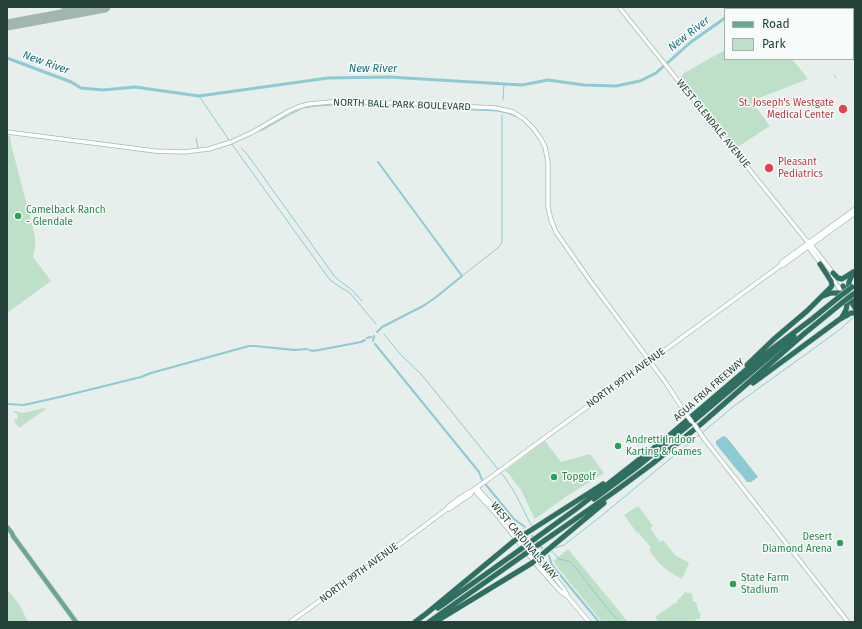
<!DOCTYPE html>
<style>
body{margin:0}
#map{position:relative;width:862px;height:629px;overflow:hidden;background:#e6efeb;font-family:"Fira Sans",sans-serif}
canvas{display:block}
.frame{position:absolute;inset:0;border:8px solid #24423a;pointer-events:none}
.legend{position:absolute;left:724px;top:8px;width:130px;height:52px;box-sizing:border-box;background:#f7fbf9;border:1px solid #a3b1ad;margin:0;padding:5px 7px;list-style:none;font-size:12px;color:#24423a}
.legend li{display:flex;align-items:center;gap:8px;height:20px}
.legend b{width:20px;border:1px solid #a3b1ad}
</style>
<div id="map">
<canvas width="862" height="629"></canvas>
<div class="frame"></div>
<ul class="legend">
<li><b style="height:5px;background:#6aa596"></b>Road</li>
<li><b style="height:11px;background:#bfe0c8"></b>Park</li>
</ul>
</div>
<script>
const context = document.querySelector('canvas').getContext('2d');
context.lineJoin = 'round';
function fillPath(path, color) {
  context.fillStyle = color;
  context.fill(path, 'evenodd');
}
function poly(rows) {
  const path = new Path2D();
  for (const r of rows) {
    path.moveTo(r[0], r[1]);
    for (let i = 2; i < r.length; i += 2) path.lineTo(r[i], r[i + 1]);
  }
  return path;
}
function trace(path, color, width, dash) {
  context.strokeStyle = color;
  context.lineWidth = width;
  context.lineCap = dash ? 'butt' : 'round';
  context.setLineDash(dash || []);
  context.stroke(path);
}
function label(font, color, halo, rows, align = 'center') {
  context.font = font + ' "Fira Sans",sans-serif';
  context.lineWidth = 3;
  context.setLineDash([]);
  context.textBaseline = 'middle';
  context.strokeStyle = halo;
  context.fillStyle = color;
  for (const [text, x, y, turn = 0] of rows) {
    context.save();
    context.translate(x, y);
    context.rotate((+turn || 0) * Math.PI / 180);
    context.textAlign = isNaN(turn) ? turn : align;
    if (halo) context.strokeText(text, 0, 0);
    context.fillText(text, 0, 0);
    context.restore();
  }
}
const green = poly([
 [725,50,725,59,792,59,808,79,751,101,770,126,736,148,681,77,684,73],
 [7,135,10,136,11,144,35,236,35,248,33,257,51,281,7,313],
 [44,408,46,409,19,428,14,421,15,420,14,418,15,418,16,420,18,418,17,414,13,412,14,411,23,413],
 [545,441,561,462,590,454,604,473,567,496,535,519,531,511,521,490,508,473,505,471],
 [638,506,653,526,650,528,660,542,663,540,675,555,689,563,682,579,668,571,659,563,649,550,651,548,646,541,645,541,638,532,637,533,624,515],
 [568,549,615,606,628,622,602,622,558,568,553,560,556,559],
 [7,590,12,595,20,606,28,622,7,622],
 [685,592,692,594,693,602,696,602,698,610,701,615,699,619,696,619,695,622,659,622,655,617,675,603,678,603,677,601]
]);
const water = poly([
 [723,436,726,437,728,439,758,477,751,482,747,482,740,473,737,470,716,444,716,441]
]);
const stream = poly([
 [834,75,836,78],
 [199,96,229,140],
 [503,100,504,84],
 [303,108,316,106,350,104,415,106,446,108],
 [448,109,497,111,507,113,517,117],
 [261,131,287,116,301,109],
 [196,138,198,148],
 [231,143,330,280,337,285,350,293,376,324],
 [241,148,247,154,335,277,340,281,352,290,362,301],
 [462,276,499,247,502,242,502,115],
 [384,334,400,354,421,374,430,385,506,479,516,495,529,521,533,527],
 [702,433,734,406,838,331,855,316],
 [552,549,564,545,600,517,699,435],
 [551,550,559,559,571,562,607,608,620,622]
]);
const canal = poly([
 [377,332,382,327,423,306,435,298,462,276,378,162],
 [367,338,371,337],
 [373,341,374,336],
 [375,344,479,472,482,480],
 [309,350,313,351,319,350,361,342,365,340],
 [7,404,24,405,64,396,141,377,151,373,249,346,255,346,294,350,307,349],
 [486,485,514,519,525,527],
 [532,536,542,548],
 [549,556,552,565,599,622]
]);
const river = poly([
 [738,9,741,7],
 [7,58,71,82,81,88,103,90,135,87,199,96,328,78,389,77,522,85,548,80,584,85,616,86,640,81,656,73,691,42,725,18]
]);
const taxiway = poly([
 [63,7,66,11,73,13]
]);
const runway = poly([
 [7,25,105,7]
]);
const secondary = poly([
 [619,7,806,240,809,242,833,273],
 [7,132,155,151,184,152,209,149,231,142,251,133,289,111,298,107,309,104,341,101,419,104,496,108,513,112,524,119,533,128,541,139,545,147,548,162,548,207,551,220,556,232,588,278,666,383,686,414],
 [807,245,821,264],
 [780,266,782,262,855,209],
 [831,277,843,293],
 [705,440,848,622],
 [477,488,520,536,564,589,568,597,589,622],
 [474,490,497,515,536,564,560,591,567,596],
 [447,509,448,507,461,497,469,492,472,491,483,483,769,274,780,266,783,265,855,213],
 [290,622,400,544,447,509,449,509,471,494,472,491]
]);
const primary = poly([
 [7,527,12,533,13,536,76,622]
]);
const motorway = poly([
 [855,272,851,277,849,282,848,292,849,298,855,308],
 [833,273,838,278,842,279,853,272],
 [823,296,831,293,842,293,849,296,855,301],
 [842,317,846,310,848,299,847,294,843,286],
 [747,365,774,339,807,311,831,287,832,285,831,281,820,264],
 [753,383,840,319,851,313,855,313],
 [594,499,637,467,690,424,794,336],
 [547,530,576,509,664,440,760,358,812,319,839,297],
 [551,536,614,492,652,464,701,424,805,333,843,302],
 [438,608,521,549],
 [415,622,427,613,514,541,603,484],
 [429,622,525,554],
 [435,622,532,563,604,503]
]);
const secondaryBridge = poly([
 [686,414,692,422],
 [694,424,705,440]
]);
const motorwayBridge = poly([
 [839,297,852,287],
 [843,302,855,293],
 [521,549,547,530],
 [525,554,551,536]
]);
const markers = [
 [843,109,5,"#e0444e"],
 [769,168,5,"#e0444e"],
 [18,216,4,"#2e9e5b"],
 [618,446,4,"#2e9e5b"],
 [554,477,4,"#2e9e5b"],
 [840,543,4,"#2e9e5b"],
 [733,584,4,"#2e9e5b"]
];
const healthNames = [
 ["St. Joseph's Westgate",834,103],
 ["Medical Center",834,115],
 ["Pleasant",778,162,"left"],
 ["Pediatrics",778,174,"left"]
];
const streetNames = [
 ["NORTH BALL PARK BOULEVARD",402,105,2],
 ["WEST GLENDALE AVENUE",713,124,51],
 ["NORTH 99TH AVENUE",626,378,-36],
 ["AGUA FRIA FREEWAY",709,390,-41],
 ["WEST CARDINALS WAY",524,541,50],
 ["NORTH 99TH AVENUE",359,573,-36]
];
const leisureNames = [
 ["Camelback Ranch",26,210],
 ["- Glendale",26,222],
 ["Andretti Indoor",626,440],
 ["Karting & Games",626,452],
 ["Topgolf",562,477],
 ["Desert",832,537,"right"],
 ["Diamond Arena",832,549,"right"],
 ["State Farm",741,578],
 ["Stadium",741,590]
];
const waterNames = [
 ["New River",689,34,-38],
 ["New River",46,63,20],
 ["New River",373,69]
];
fillPath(green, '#bfe0c8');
fillPath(water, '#8ec9d4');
trace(stream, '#8ec9d4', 1);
trace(canal, '#8ec9d4', 2);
trace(river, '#8ec9d4', 3);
trace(taxiway, '#a2b6b0', 4.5);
trace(runway, '#a2b6b0', 11);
trace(secondary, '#a4bbb3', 5);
trace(primary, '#c2cac8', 5.5);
trace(motorway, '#c2cac8', 6);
trace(secondary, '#fff', 3.5);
trace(primary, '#6aa596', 4);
trace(motorway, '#2f6f62', 5);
trace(secondaryBridge, '#a4bbb3', 5, []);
trace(motorwayBridge, '#c2cac8', 6, []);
trace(secondaryBridge, '#fff', 3.5);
trace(motorwayBridge, '#2f6f62', 5);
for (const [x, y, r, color] of markers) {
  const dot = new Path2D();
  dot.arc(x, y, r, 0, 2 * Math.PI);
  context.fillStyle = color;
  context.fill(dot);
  trace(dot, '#f7fbf9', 1.5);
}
label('10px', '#be3a42', '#f7fbf9', healthNames, 'right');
label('10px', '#24423a', '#f7fbf9', streetNames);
label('10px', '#27864d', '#f7fbf9', leisureNames, 'left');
label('italic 11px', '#1c6f80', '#f7fbf9', waterNames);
</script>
